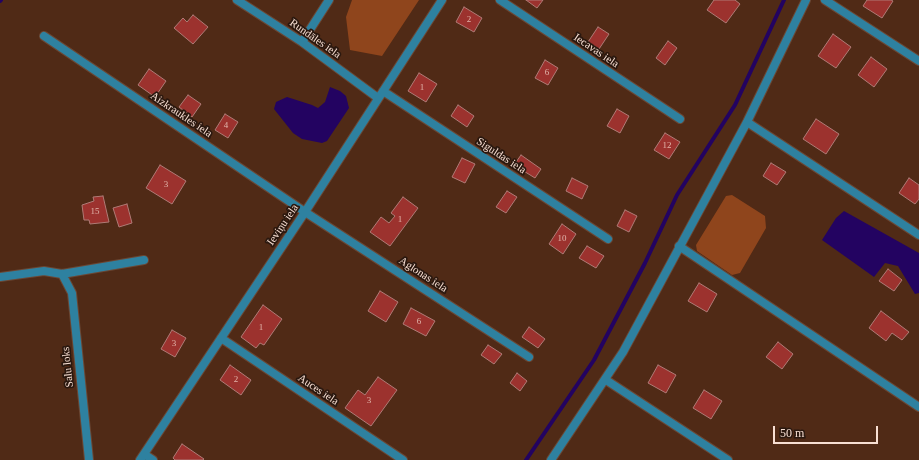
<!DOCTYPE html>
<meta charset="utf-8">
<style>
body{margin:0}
#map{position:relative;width:919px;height:460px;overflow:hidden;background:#502a16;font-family:"Times New Roman",serif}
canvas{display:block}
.scale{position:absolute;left:773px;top:426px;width:105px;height:18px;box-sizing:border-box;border:2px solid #f8dfd3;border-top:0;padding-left:5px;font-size:12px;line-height:14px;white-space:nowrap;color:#f8dfd3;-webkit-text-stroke:3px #2a180f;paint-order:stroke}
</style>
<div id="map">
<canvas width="919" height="460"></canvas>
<div class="scale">50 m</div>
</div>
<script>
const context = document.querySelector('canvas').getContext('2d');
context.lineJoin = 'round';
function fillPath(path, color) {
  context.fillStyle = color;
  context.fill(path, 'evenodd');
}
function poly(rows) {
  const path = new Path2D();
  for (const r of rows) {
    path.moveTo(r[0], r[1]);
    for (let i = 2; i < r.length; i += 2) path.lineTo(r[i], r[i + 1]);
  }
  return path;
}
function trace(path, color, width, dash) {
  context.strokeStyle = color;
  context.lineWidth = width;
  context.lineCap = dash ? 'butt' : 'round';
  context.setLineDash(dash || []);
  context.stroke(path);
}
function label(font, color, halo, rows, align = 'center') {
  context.font = font + ' "Times New Roman",serif';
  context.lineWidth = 3.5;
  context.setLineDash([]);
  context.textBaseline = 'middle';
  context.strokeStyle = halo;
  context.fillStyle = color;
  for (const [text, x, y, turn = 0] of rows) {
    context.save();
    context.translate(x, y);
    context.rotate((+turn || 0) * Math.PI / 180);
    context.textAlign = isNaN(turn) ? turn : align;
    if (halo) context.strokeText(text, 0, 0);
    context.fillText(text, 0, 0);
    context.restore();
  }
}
const forest = poly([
 [352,0,419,0,382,56,350,50,346,17],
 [732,195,765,216,766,228,740,273,732,275,697,251,696,245,726,196]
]);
const water = poly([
 [330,87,340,91,346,96,349,108,327,141,322,143,302,139,293,133,274,109,276,102,287,97,312,105,318,108,325,102],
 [844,211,919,253,919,293,915,294,898,266,885,263,874,277,822,240,836,218]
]);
const stream = poly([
 [0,1,1,0],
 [526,460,594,360,645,263,677,195,735,105,784,0]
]);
const building = poly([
 [526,0,543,0,537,8,526,0],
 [714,0,735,0,740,4,726,23,707,10,714,0],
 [867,0,891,0,893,1,882,18,863,6,867,0],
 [464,7,482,18,474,32,456,22,464,7],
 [193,15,208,27,193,44,174,28,183,18,187,22,193,15],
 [598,27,609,34,599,49,588,42,598,27],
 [833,34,851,47,836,68,818,56,833,34],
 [668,41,677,48,665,65,656,58,668,41],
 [871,57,887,69,874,87,858,75,871,57],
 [545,60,558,68,548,85,535,78,545,60],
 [149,69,166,81,155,97,138,85,149,69],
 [419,73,437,84,426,102,408,91,419,73],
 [188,95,201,104,192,117,179,107,188,95],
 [458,105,474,116,467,127,451,116,458,105],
 [617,109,629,116,620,133,607,126,617,109],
 [225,114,238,122,228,138,215,130,225,114],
 [816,119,839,134,826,154,803,139,816,119],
 [665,133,680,142,669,159,654,150,665,133],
 [521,155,541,169,535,178,514,165,521,155],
 [462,158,475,164,465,183,452,177,462,158],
 [771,163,786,172,777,185,763,176,771,163],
 [160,165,186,181,172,204,146,188,160,165],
 [572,178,588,186,582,199,566,191,572,178],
 [909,178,919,185,919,199,915,204,899,193,909,178],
 [507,191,517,197,506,213,496,207,507,191],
 [103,196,109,222,90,224,89,220,84,220,82,205,94,201,93,197,103,196],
 [403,197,418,208,390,246,370,232,381,217,389,223,395,216,391,213,403,197],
 [127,204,132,223,119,227,113,208,127,204],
 [625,210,637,216,629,232,617,226,625,210],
 [562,224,576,234,563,254,549,244,562,224],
 [587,246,604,256,596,268,579,258,587,246],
 [888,269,902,280,894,291,879,281,888,269],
 [699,283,717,294,707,312,688,301,699,283],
 [380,291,398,302,386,322,368,311,380,291],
 [263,305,282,319,264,345,260,343,256,348,241,337,263,305],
 [411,308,435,321,426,336,403,324,411,308],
 [881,311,909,332,902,340,892,333,886,341,869,328,881,311],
 [529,327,545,339,538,348,522,337,529,327],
 [172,330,186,338,175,357,161,349,172,330],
 [778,342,793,354,782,369,766,357,778,342],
 [488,345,502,354,494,364,481,355,488,345],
 [230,365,251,380,241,395,220,380,230,365],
 [658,365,676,375,666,393,648,383,658,365],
 [517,373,527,381,520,391,510,383,517,373],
 [378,377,397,390,371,426,345,408,358,390,365,395,378,377],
 [704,390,722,401,711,419,693,408,704,390],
 [182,444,204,459,203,460,175,460,173,458,182,444]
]);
const street = poly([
 [237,0,302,42,378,98],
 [500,0,680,119],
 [825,0,919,61],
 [44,36,305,212,529,357],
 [302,42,329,0],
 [383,91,608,239],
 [747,122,919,235],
 [679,246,919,407],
 [62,274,72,293,89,460],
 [0,277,44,271,62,274,144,260],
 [221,338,403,460],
 [606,380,728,460],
 [144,454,153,460],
 [140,460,305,212,442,0],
 [551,460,623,352,747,122,806,0]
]);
const numberNames = [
 ["2",469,20],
 ["6",547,73],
 ["1",422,88],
 ["4",226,126],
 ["12",667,146],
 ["3",166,185],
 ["15",95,212],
 ["1",400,220],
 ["10",562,239],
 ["6",419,322],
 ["1",261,328],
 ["3",174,344],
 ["2",236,380],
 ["3",369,401]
];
const streetNames = [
 ["Rundāles iela",315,39,35],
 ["Iecavas iela",596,51,34],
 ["Aizkraukles iela",181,115,34],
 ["Siguldas iela",501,156,33],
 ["Ieviņu iela",283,225,-56],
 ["Aglonas iela",423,275,33],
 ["Salu loks",68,367,-96],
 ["Auces iela",318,390,34]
];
fillPath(forest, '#8f451c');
fillPath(water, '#230361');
trace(stream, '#230361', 4);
fillPath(building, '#9c322e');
trace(building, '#af7b76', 1);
trace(street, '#6b4734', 10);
trace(street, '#2e81a0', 8);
label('9px', '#e1b4aa', null, numberNames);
label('11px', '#f8dfd3', '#2a180f', streetNames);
</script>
